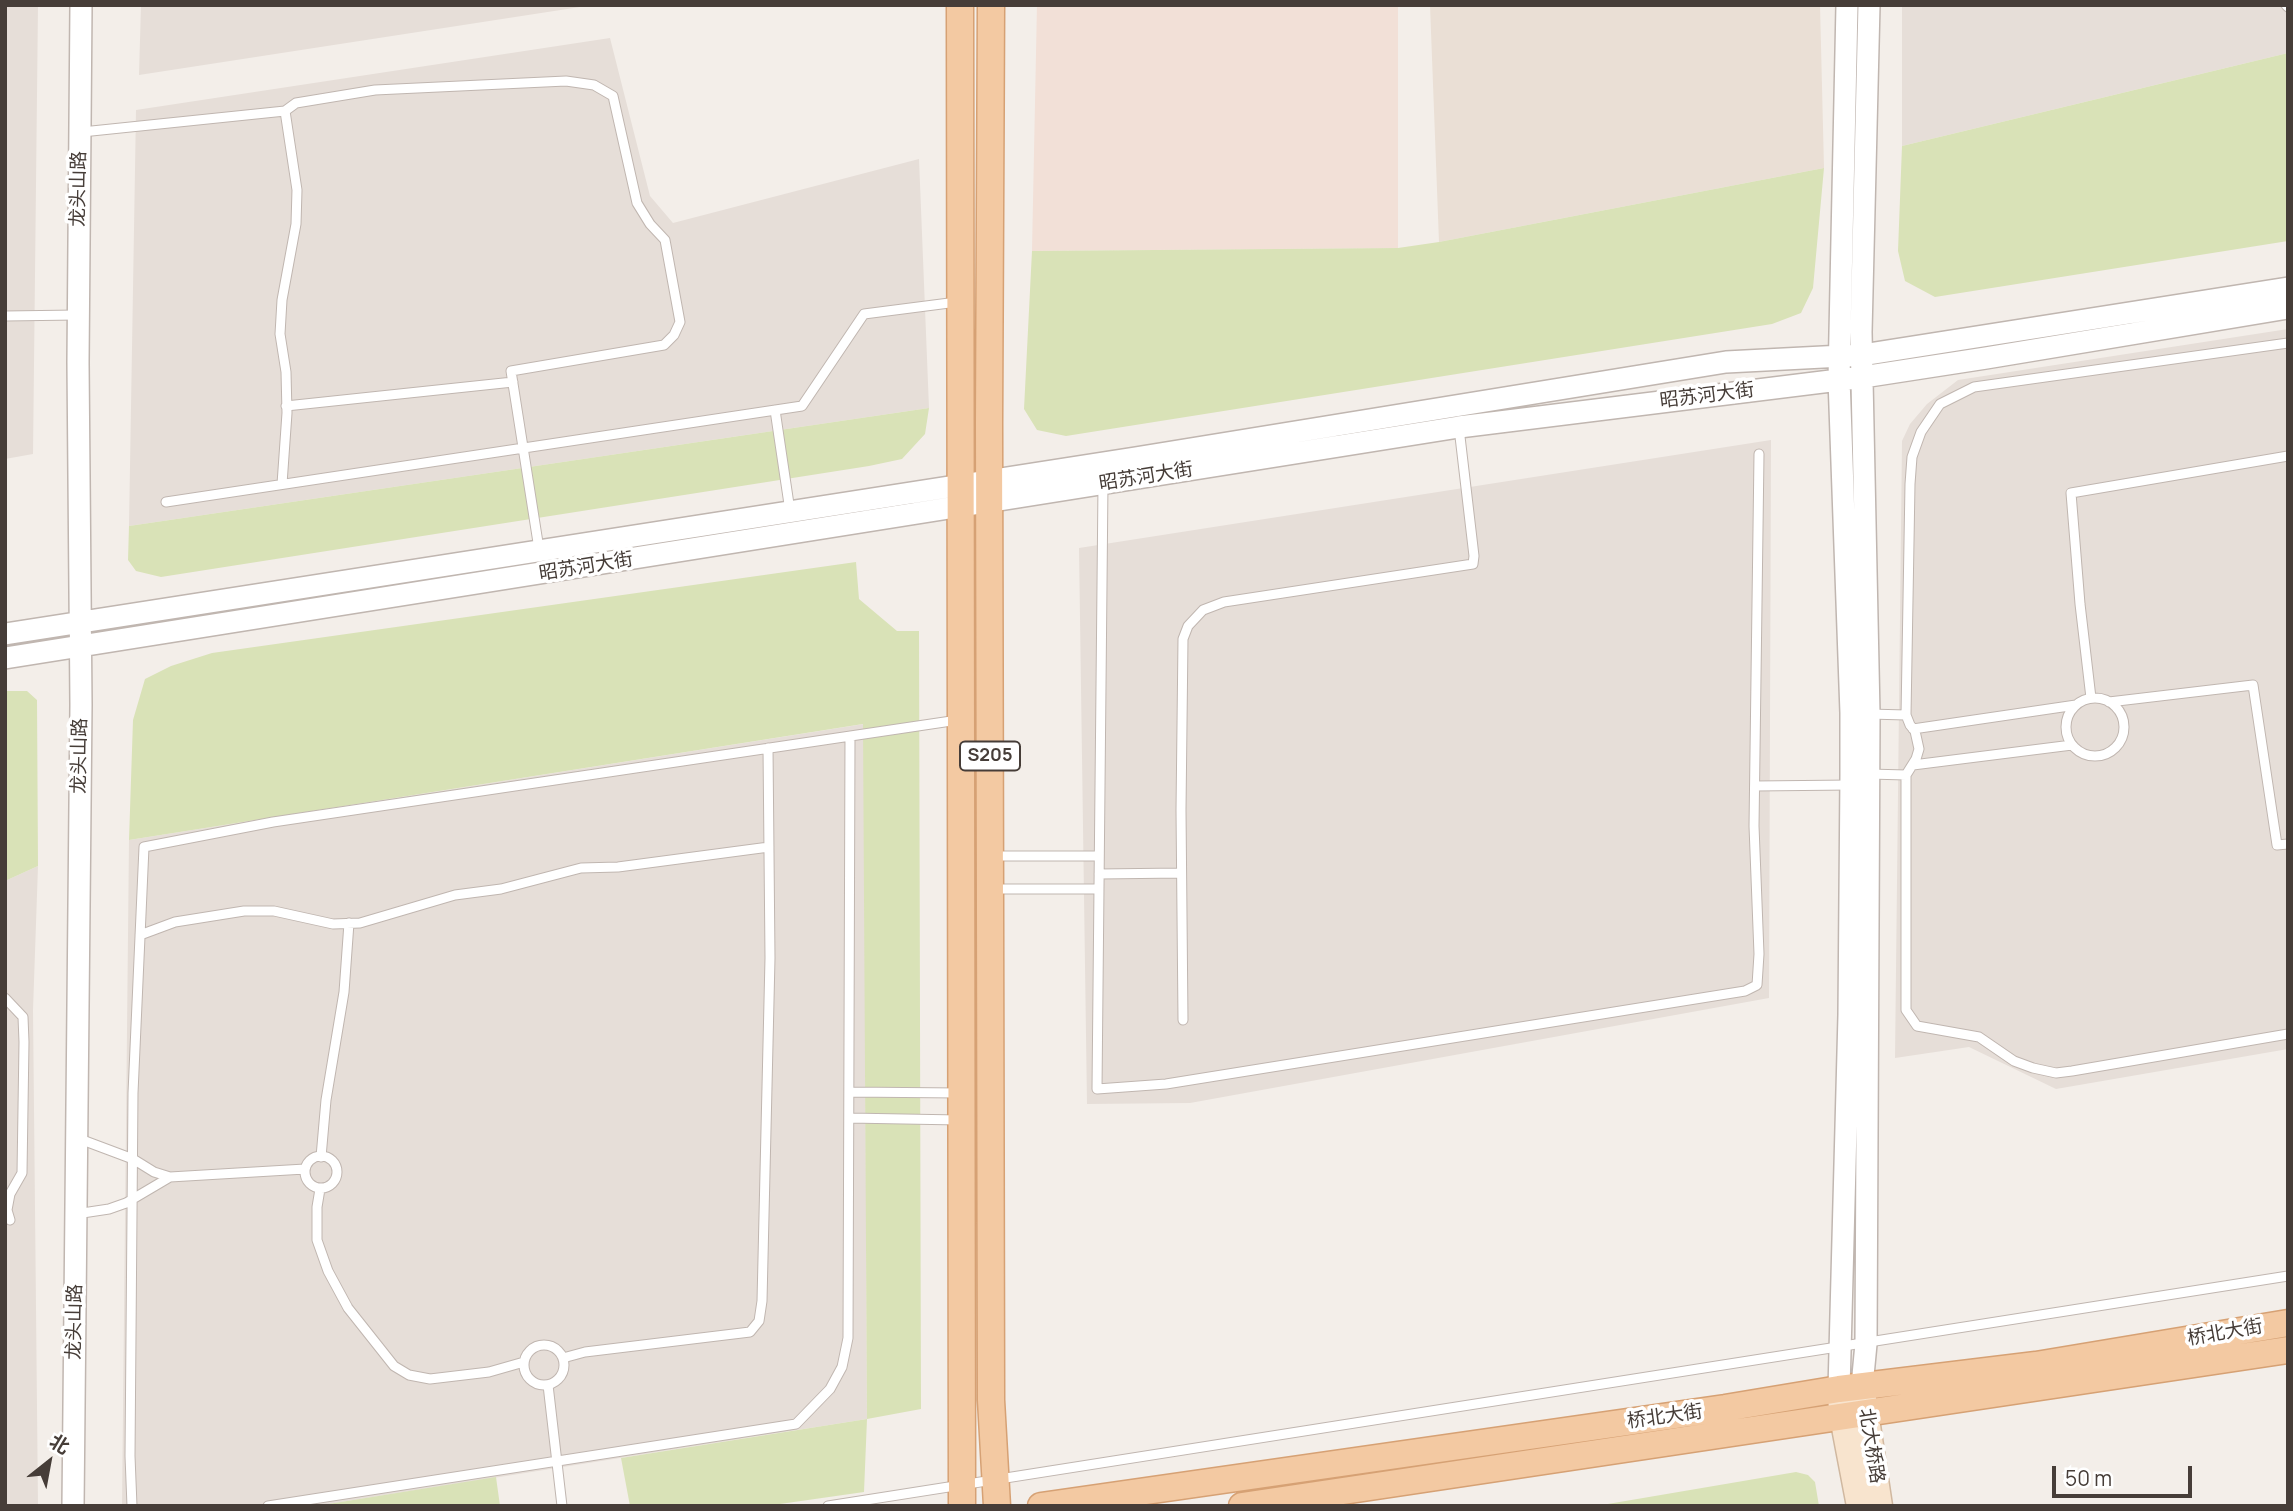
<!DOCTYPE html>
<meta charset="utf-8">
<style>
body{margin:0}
#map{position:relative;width:2293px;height:1511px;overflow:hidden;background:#f3eee9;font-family:Manrope,"Noto Sans SC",sans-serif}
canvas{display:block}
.frame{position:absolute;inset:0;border:7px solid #463d38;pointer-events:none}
.north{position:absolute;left:14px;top:1427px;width:70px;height:70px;-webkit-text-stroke:5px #fff;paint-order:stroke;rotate:31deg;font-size:19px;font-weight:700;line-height:28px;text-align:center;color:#463d38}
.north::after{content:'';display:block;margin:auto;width:24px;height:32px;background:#463d38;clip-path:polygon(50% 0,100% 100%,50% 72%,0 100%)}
.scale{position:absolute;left:2052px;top:1466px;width:140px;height:32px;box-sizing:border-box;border:4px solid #463d38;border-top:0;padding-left:9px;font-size:21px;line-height:24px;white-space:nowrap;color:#463d38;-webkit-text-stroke:5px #fff;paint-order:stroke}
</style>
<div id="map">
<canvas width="2293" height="1511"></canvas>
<div class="frame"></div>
<div class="north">北</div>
<div class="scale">50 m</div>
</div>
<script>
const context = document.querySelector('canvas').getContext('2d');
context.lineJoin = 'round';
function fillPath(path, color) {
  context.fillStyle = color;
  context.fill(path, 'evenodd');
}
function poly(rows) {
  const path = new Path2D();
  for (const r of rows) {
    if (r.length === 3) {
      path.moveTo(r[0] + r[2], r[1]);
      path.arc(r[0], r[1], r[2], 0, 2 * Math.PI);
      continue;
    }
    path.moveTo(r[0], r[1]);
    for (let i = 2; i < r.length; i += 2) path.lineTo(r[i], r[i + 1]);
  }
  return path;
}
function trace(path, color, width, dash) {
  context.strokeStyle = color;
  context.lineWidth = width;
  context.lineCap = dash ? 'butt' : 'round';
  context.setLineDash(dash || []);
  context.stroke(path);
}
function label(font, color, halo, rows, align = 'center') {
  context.font = font + ' Manrope,"Noto Sans SC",sans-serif';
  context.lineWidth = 7;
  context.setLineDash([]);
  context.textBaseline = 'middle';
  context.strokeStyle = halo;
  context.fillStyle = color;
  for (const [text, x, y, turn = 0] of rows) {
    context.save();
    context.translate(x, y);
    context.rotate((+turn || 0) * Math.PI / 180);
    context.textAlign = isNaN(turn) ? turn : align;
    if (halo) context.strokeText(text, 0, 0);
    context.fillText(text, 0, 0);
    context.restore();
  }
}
const residential = poly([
 [5,5,38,5,33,454,5,459],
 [141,5,593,5,139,75],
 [1902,5,2288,5,2288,53,1902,146],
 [610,38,650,196,673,223,919,159,929,408,129,526,136,110],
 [2288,329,2288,1049,2056,1089,1969,1047,1895,1058,1902,441,1910,424,1927,404,1958,380],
 [1771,440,1769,998,1190,1103,1087,1104,1079,548],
 [864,724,867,1419,316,1506,122,1506,129,840],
 [38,866,33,1010,38,1506,5,1506,5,881]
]);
const commercial = poly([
 [1037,5,1398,5,1398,248,1032,251]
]);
const education = poly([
 [1430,5,1820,5,1824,168,1439,242]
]);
const green = poly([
 [2288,53,2288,241,1935,297,1905,281,1898,251,1902,146],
 [1824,168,1813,288,1801,313,1772,324,1066,436,1037,430,1024,409,1032,251,1398,248,1439,242],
 [929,408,925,434,902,459,869,466,161,577,136,571,128,560,129,526],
 [856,562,859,599,897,631,919,631,921,1409,867,1419,864,1492,766,1506,630,1506,621,1458,867,1419,863,724,129,840,133,720,145,679,171,666,212,653],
 [5,691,27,691,37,700,38,866,5,881],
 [1796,1472,1808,1475,1815,1482,1819,1506,1596,1506],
 [496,1477,500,1506,316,1506]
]);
const service = poly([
 [2286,5,2288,7],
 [82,132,285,111],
 [5,316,77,315],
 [2288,343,1974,387,1940,404,1921,432,1912,457,1910,484,1906,715,1910,725,1915,731,1919,749,1916,759,1906,775,1906,1010,1917,1026,1979,1037,2014,1061,2033,1068,2056,1073,2072,1071,2288,1034],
 [286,406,513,382],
 [775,410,790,511],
 [282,484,287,413,286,372,280,334,282,300,296,224,297,190,285,111,296,103,375,90,566,81,594,85,613,96,637,203,650,224,665,240,680,322,674,335,664,345,511,371,539,549],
 [1103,484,1097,1089,1166,1084,1745,991,1757,985,1759,954,1754,826,1759,454],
 [166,502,802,406,864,314,957,302],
 [2091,698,2080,604,2071,493,2288,456],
 [2095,727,29],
 [2109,702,2253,685,2277,845,2288,844],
 [1869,714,1906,715],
 [1913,729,2076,705],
 [1913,765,2072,745],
 [1869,774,1906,775],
 [1755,786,1851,785],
 [992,856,1099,856],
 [1099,874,1181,873],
 [992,889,1099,889],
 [140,935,175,922,244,911,274,911,333,924,360,923,455,895,501,889,581,868,618,867,769,847],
 [5,998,23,1017,24,1042,22,1173,10,1194,7,1210,10,1220],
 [1183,1020,1181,810,1183,639,1188,626,1203,610,1224,602,1473,564,1474,556,1459,428],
 [849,1092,959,1093],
 [849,1118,959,1120],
 [77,1138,133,1159,154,1172,170,1177,305,1169],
 [321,1172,16],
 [321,1157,326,1100,344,992,349,923],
 [320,1189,317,1207,317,1240,328,1271,348,1308,394,1366,409,1375,430,1379,489,1372,524,1362],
 [76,1214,109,1209,126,1203,170,1177],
 [544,1365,20],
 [563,1358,585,1352,750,1332,759,1321,762,1301,770,958,768,748],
 [548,1385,562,1506],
 [132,1506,130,1456,133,1093,144,847,273,822,958,720],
 [268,1506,796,1424,830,1389,842,1367,848,1338,850,736],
 [828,1506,2288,1276]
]);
const tertiary = poly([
 [5,634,1135,458,1726,362,1862,355,2288,288],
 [5,658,1459,427,1863,377,1986,358,2288,308],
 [1862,1386,1866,1344,1869,714,1861,332,1869,5],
 [1839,1389,1849,1015,1851,774,1851,713,1839,379,1847,5],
 [73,1506,81,705,78,362,81,5]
]);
const secondary = poly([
 [1839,1389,1842,1417,1859,1506],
 [1863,1392,1880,1506]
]);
const primary = poly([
 [960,5,962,1506],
 [991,5,989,422,991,1400,997,1506],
 [1041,1506,1725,1408,1839,1389,2036,1365,2288,1323],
 [1242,1506,2288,1350]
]);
const shields = [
 [990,756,60]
];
const shieldNames = [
 ["S205",990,756]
];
const streetNames = [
 ["龙头山路",79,189,-89],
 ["昭苏河大街",1707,396,-7],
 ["昭苏河大街",1146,477,-9],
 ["昭苏河大街",586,567,-9],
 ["龙头山路",80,756,-89],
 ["龙头山路",75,1322,-89],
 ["桥北大街",2225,1333,-10],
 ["桥北大街",1665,1417,-8],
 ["北大桥路",1871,1446,81]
];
fillPath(residential, '#e6ded8');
fillPath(commercial, '#f2e0d7');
fillPath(education, '#eadfd5');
fillPath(green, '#d9e2b7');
trace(service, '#c0b6b0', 11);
trace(tertiary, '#c0b6b0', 24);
trace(secondary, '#d0b8a0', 27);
trace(primary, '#d6a174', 29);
trace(service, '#fff', 9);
trace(tertiary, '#fff', 21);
trace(secondary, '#f8e4ce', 24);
trace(primary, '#f3c9a2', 26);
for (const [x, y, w] of shields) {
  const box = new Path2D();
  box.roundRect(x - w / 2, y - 14.5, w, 29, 5);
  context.fillStyle = '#fff';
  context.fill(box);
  trace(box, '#463d38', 2);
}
label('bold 18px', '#463d38', null, shieldNames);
label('19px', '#463d38', '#fff', streetNames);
</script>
